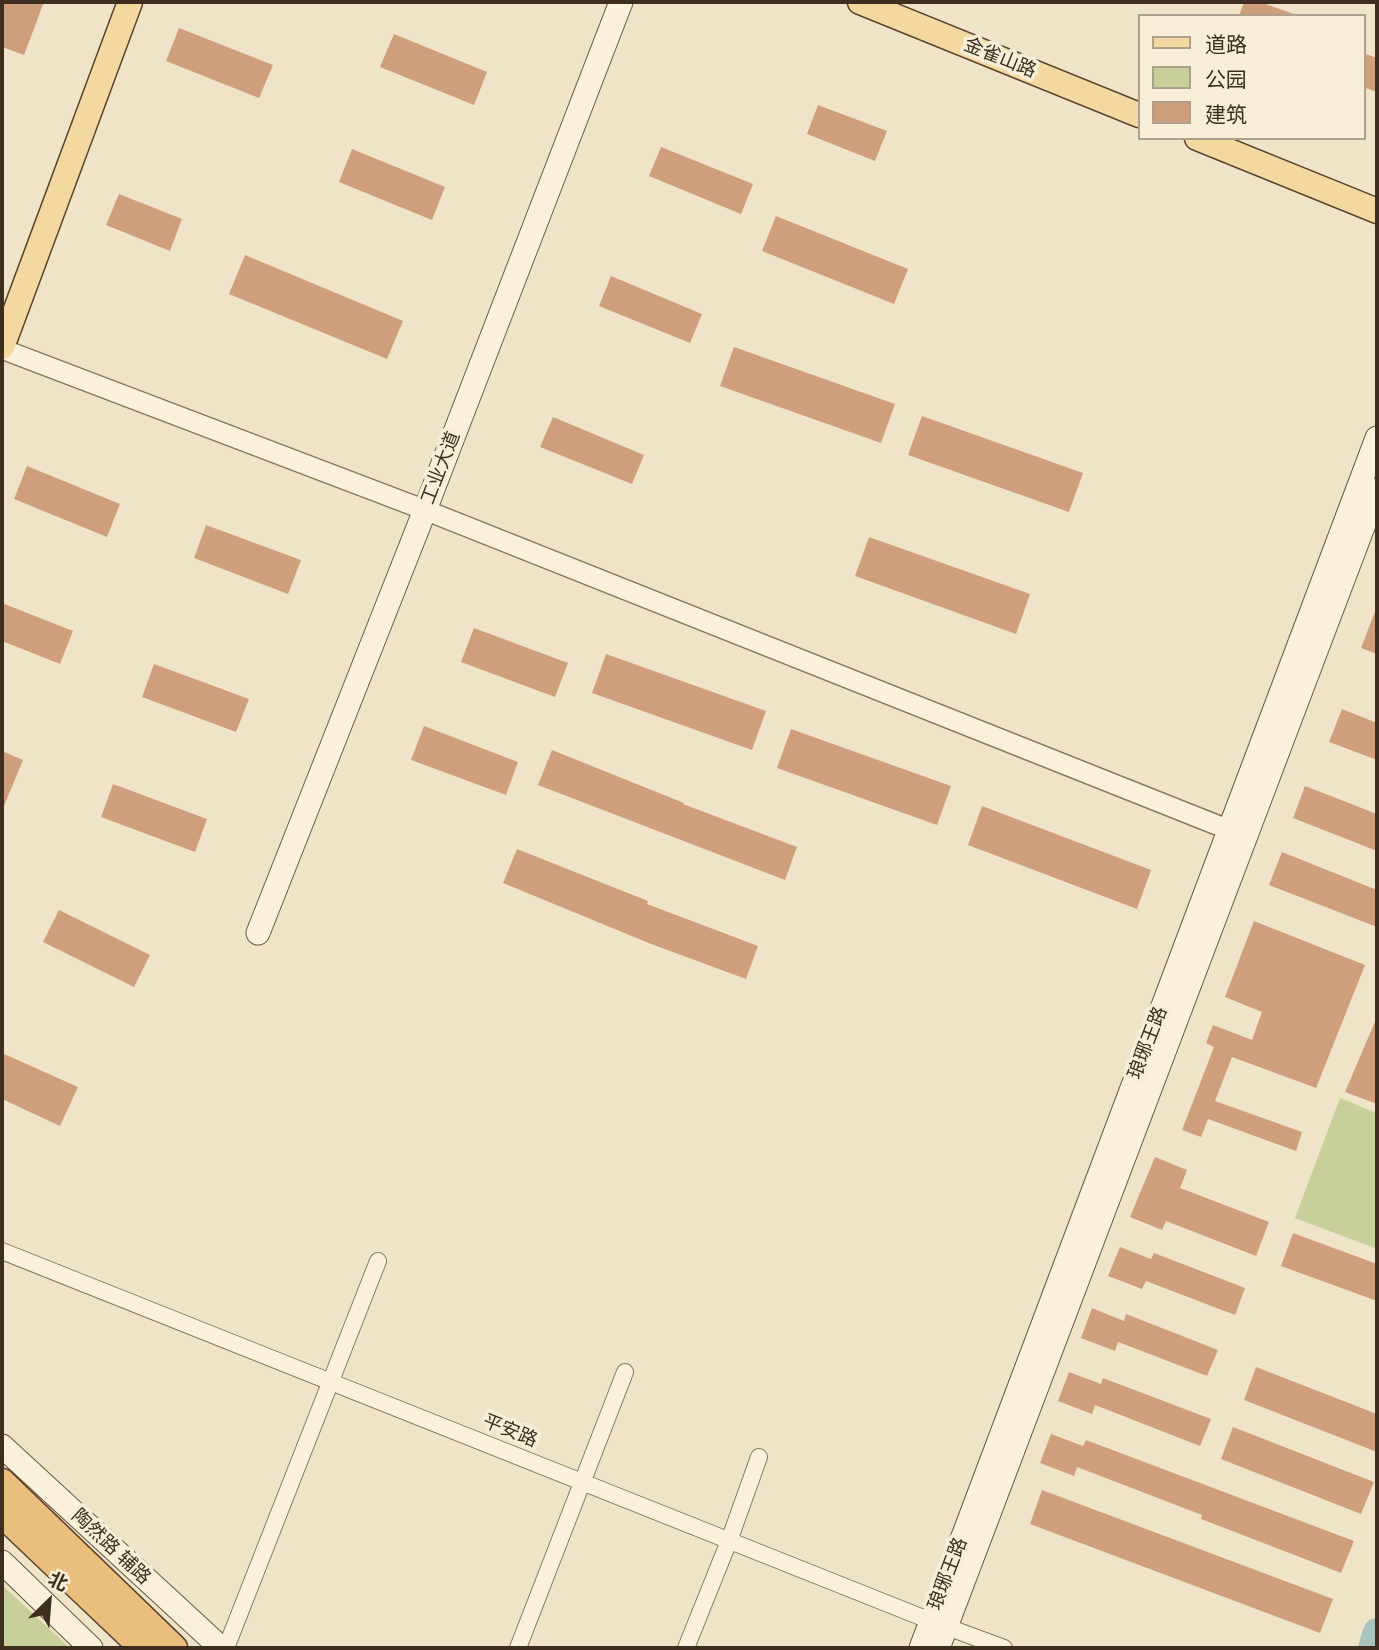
<!DOCTYPE html>
<meta charset="utf-8">
<style>
body{margin:0}
#map{position:relative;width:1379px;height:1650px;overflow:hidden;background:#f0e4c8;font-family:"Roboto Serif","Noto Sans SC",serif}
canvas{display:block}
.frame{position:absolute;inset:0;border:4px solid #3d2e20;pointer-events:none}
.legend{position:absolute;left:1138px;top:14px;width:228px;height:126px;box-sizing:border-box;background:#f7eed8;border:2px solid #ada18e;margin:0;padding:9px 12px;list-style:none;font-size:21px;color:#3d2e20}
.legend li{display:flex;align-items:center;gap:14px;height:35px}
.legend b{width:35px;border:2px solid #ada18e}
.north{position:absolute;left:14px;top:1566px;width:70px;height:70px;-webkit-text-stroke:5px #f7eed8;paint-order:stroke;rotate:25deg;font-size:19px;font-weight:700;line-height:28px;text-align:center;color:#3d2e20}
.north::after{content:'';display:block;margin:auto;width:24px;height:32px;background:#3d2e20;clip-path:polygon(50% 0,100% 100%,50% 72%,0 100%)}
</style>
<div id="map">
<canvas width="1379" height="1650"></canvas>
<div class="frame"></div>
<ul class="legend">
<li><b style="height:9px;background:#f3d9a0"></b>道路</li>
<li><b style="height:19px;background:#c9cf9b"></b>公园</li>
<li><b style="height:19px;background:#cf9f7d"></b>建筑</li>
</ul>
<div class="north">北</div>
</div>
<script>
const context = document.querySelector('canvas').getContext('2d');
context.lineJoin = 'round';
function fillPath(path, color) {
  context.fillStyle = color;
  context.fill(path, 'evenodd');
}
function poly(rows) {
  const path = new Path2D();
  for (const r of rows) {
    path.moveTo(r[0], r[1]);
    for (let i = 2; i < r.length; i += 2) path.lineTo(r[i], r[i + 1]);
  }
  return path;
}
function trace(path, color, width, dash) {
  context.strokeStyle = color;
  context.lineWidth = width;
  context.lineCap = dash ? 'butt' : 'round';
  context.setLineDash(dash || []);
  context.stroke(path);
}
function label(font, color, halo, rows, align = 'center') {
  context.font = font + ' "Roboto Serif","Noto Sans SC",serif';
  context.lineWidth = 7;
  context.setLineDash([]);
  context.textBaseline = 'middle';
  context.strokeStyle = halo;
  context.fillStyle = color;
  for (const [text, x, y, turn = 0] of rows) {
    context.save();
    context.translate(x, y);
    context.rotate((+turn || 0) * Math.PI / 180);
    context.textAlign = isNaN(turn) ? turn : align;
    if (halo) context.strokeText(text, 0, 0);
    context.fillText(text, 0, 0);
    context.restore();
  }
}
const green = poly([
 [1340,1098,1377,1113,1377,1249,1295,1218],
 [2,1585,70,1648,2,1648]
]);
const river = poly([
 [1372,1648,1377,1632]
]);
const building = poly([
 [2,2,44,2,24,55,2,47],
 [1244,2,1260,2,1294,14,1294,16,1239,16],
 [179,28,273,65,259,98,166,61],
 [394,34,487,72,474,105,380,67],
 [1363,53,1377,58,1377,92,1363,87],
 [818,105,887,131,875,161,807,134],
 [661,147,753,184,741,214,649,176],
 [352,149,445,187,432,220,339,182],
 [119,194,182,219,170,251,106,225],
 [776,216,908,269,894,304,762,251],
 [245,255,403,321,387,359,229,294],
 [611,276,702,314,690,343,599,306],
 [734,347,895,404,881,443,720,386],
 [922,416,1083,473,1069,512,908,455],
 [553,417,644,455,632,484,540,447],
 [27,466,120,504,107,537,14,499],
 [206,525,301,560,288,594,194,558],
 [869,537,1030,594,1016,634,855,576],
 [2,603,73,631,60,664,2,641],
 [1376,609,1377,610,1377,654,1361,648],
 [474,628,568,663,555,697,461,662],
 [606,654,766,711,752,750,592,693],
 [154,664,249,699,236,732,142,697],
 [1342,709,1377,723,1377,760,1329,742],
 [424,726,518,762,506,795,411,760],
 [791,729,951,786,937,825,777,768],
 [552,750,684,803,683,804,797,847,785,880,538,785],
 [2,751,23,760,2,811],
 [113,784,207,819,195,852,101,817],
 [1305,786,1377,814,1377,851,1293,818],
 [982,806,1151,870,1137,909,968,845],
 [517,849,648,901,647,904,758,946,746,979,651,944,503,883],
 [1282,852,1377,890,1377,927,1269,885],
 [59,910,150,955,134,987,43,942],
 [1254,921,1365,965,1316,1088,1232,1057,1215,1101,1302,1132,1296,1151,1208,1119,1201,1137,1182,1130,1214,1047,1206,1043,1213,1025,1252,1040,1262,1012,1225,997],
 [1377,1017,1377,1104,1345,1092],
 [2,1053,78,1087,60,1126,2,1099],
 [1155,1157,1187,1170,1180,1188,1269,1222,1256,1256,1166,1221,1162,1230,1130,1217],
 [1293,1233,1377,1264,1377,1301,1281,1266],
 [1120,1247,1151,1259,1154,1253,1245,1288,1235,1315,1146,1281,1142,1289,1108,1276],
 [1092,1308,1124,1321,1126,1314,1218,1350,1207,1376,1118,1342,1115,1351,1081,1338],
 [1256,1367,1377,1414,1377,1452,1244,1400],
 [1069,1372,1101,1384,1103,1378,1211,1419,1200,1446,1095,1405,1092,1414,1058,1401],
 [1233,1427,1374,1482,1361,1514,1221,1459],
 [1051,1434,1083,1446,1086,1440,1354,1541,1341,1573,1201,1519,1202,1515,1077,1467,1074,1476,1040,1463],
 [1042,1490,1333,1599,1320,1633,1030,1524]
]);
const minor = poly([
 [2,1251,931,1621,1004,1648],
 [226,1648,378,1261],
 [518,1648,625,1372],
 [686,1648,729,1541,759,1457]
]);
const tertiary = poly([
 [2,349,425,510,1242,835]
]);
const secondary = poly([
 [258,933,425,510,621,2],
 [2,1446,221,1648],
 [2,1562,91,1648],
 [921,1648,1377,438],
 [938,1648,1377,490]
]);
const primary = poly([
 [860,2,1139,115],
 [1197,138,1377,211],
 [2,347,130,2]
]);
const trunk = poly([
 [2,1482,174,1648],
 [2,1514,143,1648]
]);
const streetNames = [
 ["金雀山路",1000,58,22],
 ["工业大道",441,468,-69],
 ["琅琊王路",1148,1043,-69],
 ["平安路",510,1431,22],
 ["陶然路 辅路",111,1547,43],
 ["琅琊王路",948,1574,-69]
];
fillPath(green, '#c9cf9b');
trace(river, '#a9c4bc', 28);
fillPath(building, '#cf9f7d');
trace(minor, '#8d765c', 18);
trace(tertiary, '#8d765c', 22);
trace(secondary, '#6f573f', 25);
trace(primary, '#5b4430', 27);
trace(trunk, '#5b4430', 29);
trace(minor, '#faf1dc', 16);
trace(tertiary, '#faf1dc', 19);
trace(secondary, '#faf1dc', 23);
trace(primary, '#f3d9a0', 24);
trace(trunk, '#eabe7c', 26);
label('19px', '#3d2e20', '#f7eed8', streetNames);
</script>
